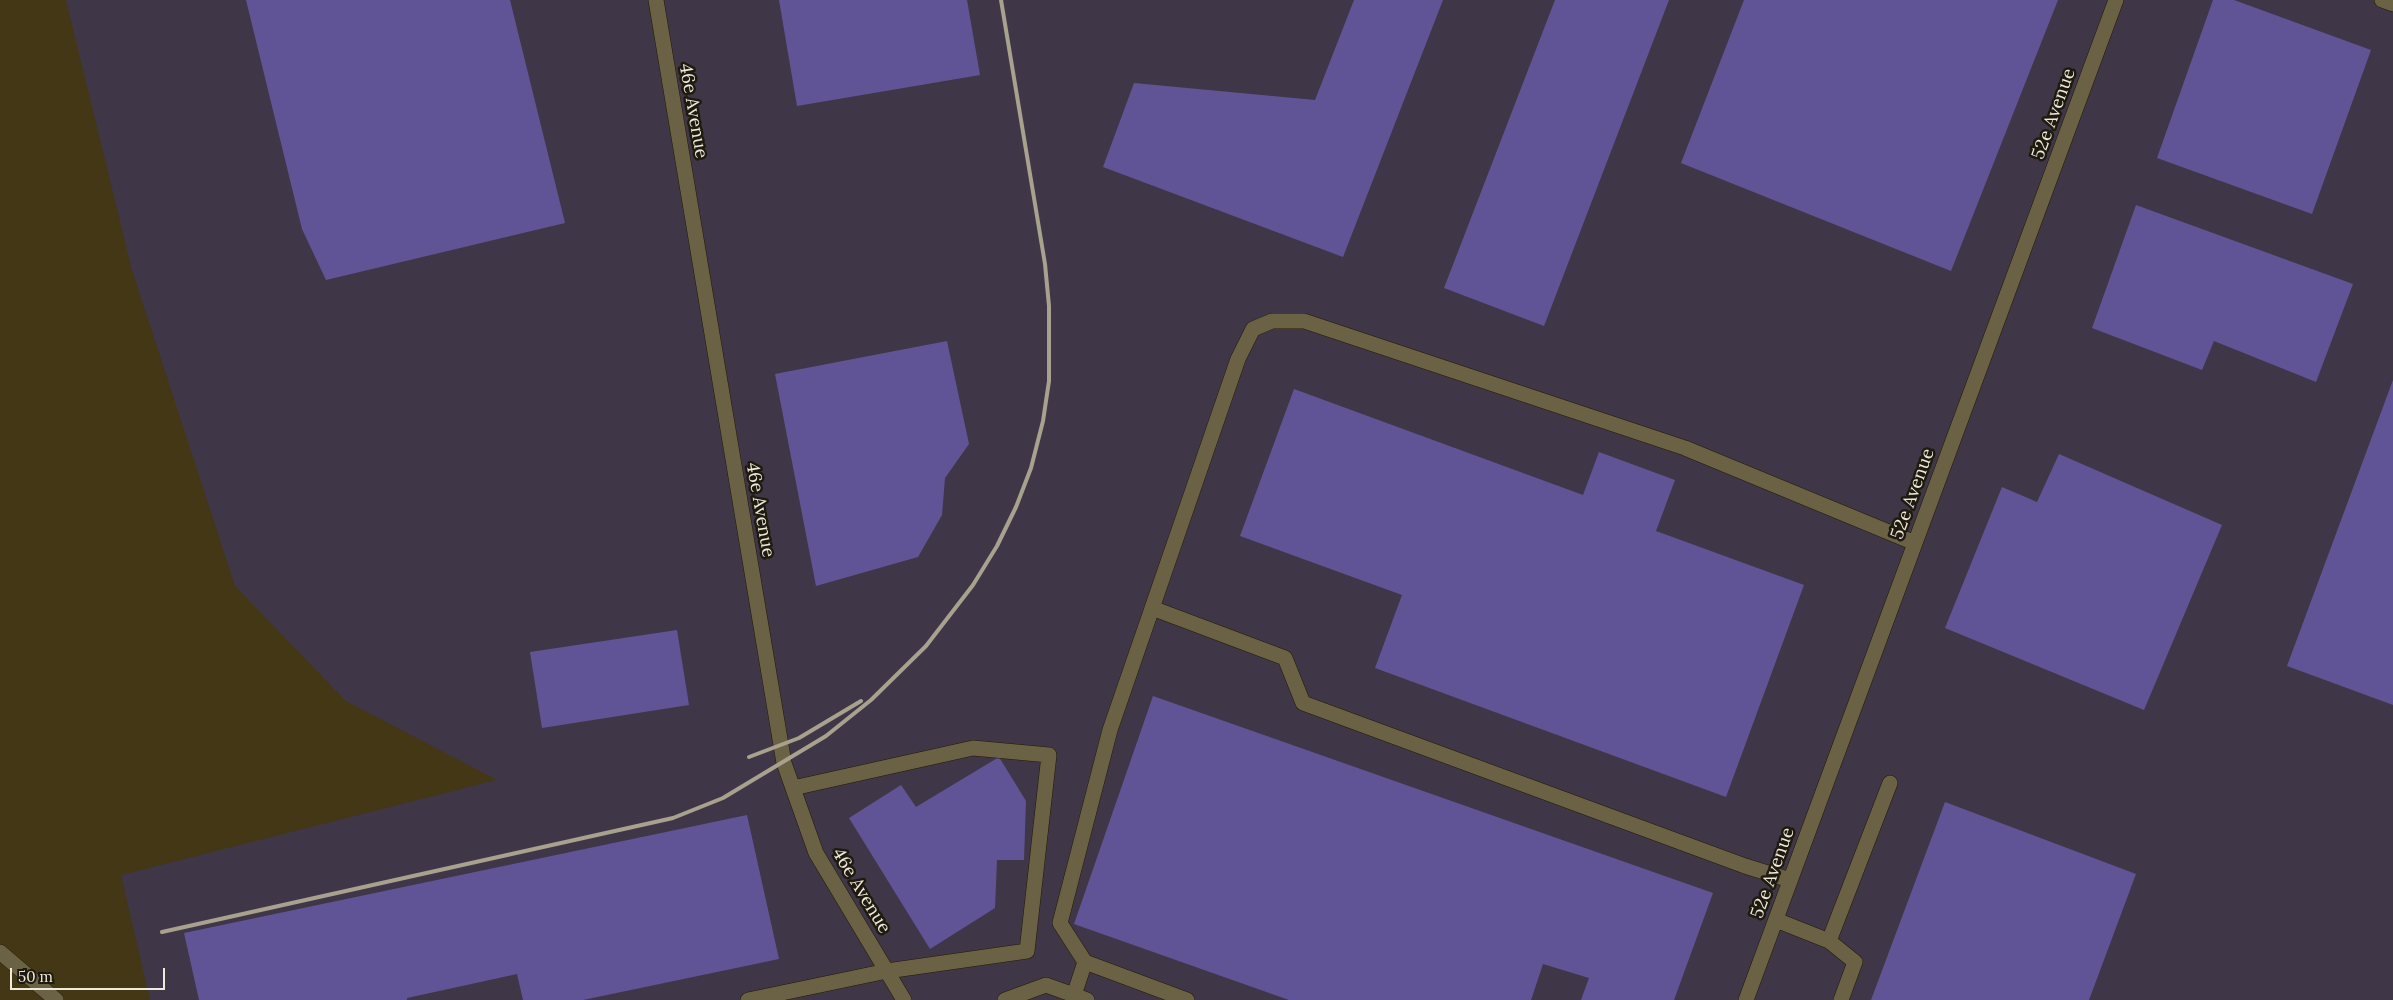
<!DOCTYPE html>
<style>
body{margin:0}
#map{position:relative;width:2393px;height:1000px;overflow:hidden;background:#3b3218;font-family:Lora,serif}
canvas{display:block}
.scale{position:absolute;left:10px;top:968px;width:155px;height:22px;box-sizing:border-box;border:2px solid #f0eadb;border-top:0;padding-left:6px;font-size:15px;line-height:18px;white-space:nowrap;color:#f0eadb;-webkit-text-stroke:4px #1f1a0f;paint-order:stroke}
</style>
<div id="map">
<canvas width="2393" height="1000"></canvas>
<div class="scale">50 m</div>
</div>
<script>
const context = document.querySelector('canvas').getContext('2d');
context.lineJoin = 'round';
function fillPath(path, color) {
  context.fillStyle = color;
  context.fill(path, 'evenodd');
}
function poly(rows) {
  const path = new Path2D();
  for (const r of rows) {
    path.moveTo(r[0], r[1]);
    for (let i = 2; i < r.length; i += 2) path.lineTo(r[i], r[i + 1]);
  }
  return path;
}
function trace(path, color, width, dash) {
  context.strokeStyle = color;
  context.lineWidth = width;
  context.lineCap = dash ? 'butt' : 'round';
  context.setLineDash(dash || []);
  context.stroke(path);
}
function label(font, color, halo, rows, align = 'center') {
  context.font = font + ' Lora,serif';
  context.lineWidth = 5;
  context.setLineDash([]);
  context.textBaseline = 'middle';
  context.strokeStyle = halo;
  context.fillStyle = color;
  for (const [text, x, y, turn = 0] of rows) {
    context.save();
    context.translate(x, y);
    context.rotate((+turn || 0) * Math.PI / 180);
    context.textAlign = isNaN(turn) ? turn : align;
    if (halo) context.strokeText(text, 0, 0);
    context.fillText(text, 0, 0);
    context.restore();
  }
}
const industrial = poly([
 [0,0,2393,0,2393,1000,0,1000]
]);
const built = poly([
 [0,0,66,0,132,270,235,586,346,701,497,780,121,875,150,1000,0,1000]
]);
const building = poly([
 [246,0,510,0,565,223,326,280,302,229],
 [779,0,967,0,980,75,797,106],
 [1354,0,1443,0,1343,257,1103,167,1134,83,1315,100],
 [1555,0,1669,0,1544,326,1444,288],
 [1744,0,2058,0,1951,271,1681,163],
 [2213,0,2234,0,2371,50,2312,214,2157,158],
 [2136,205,2353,284,2316,382,2214,341,2202,370,2092,328],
 [947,341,969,444,945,478,942,515,918,557,816,586,775,374],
 [2393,380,2393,705,2287,666],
 [1294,389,1583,495,1599,452,1675,480,1656,531,1804,585,1726,797,1375,668,1402,595,1240,536],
 [2059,454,2222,525,2144,710,1945,628,2002,487,2037,502],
 [677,630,689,705,542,728,530,652],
 [1153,696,1713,893,1674,1000,1581,1000,1589,978,1543,964,1531,1000,1289,1000,1074,924],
 [999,757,1026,801,1024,860,997,860,995,908,930,949,849,818,901,785,916,807],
 [1945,802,2136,874,2089,1000,1871,1000],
 [747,815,779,959,583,1000,523,1000,517,974,407,998,407,1000,199,1000,184,933]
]);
const minor = poly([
 [656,0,784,763,816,853,904,1000],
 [2382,0,2393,4],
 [1152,608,1285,658,1303,703,1745,866,1790,880],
 [1776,920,1829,941,1855,962,1841,1000],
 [1829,941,1890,783],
 [0,952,56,1000],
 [1085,962,1060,923,1110,730,1238,359,1253,329,1272,321,1304,321,1685,448,1915,543],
 [748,1000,887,971,1027,951,1049,755,973,748,793,788],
 [1005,1000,1046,985,1074,995],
 [1087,1000,1074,995,1085,962,1187,1000],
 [1746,1000,2116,0]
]);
const rail = poly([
 [749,757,799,738,861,701],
 [162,932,673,818,723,798,826,736,871,700,926,646,973,585,997,546,1016,507,1031,468,1043,421,1049,381,1049,306,1045,264,1001,0]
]);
const streetNames = [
 ["46e Avenue",693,111,80],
 ["52e Avenue",2054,114,-70],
 ["52e Avenue",1913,494,-70],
 ["46e Avenue",760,510,80],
 ["52e Avenue",1773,873,-70],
 ["46e Avenue",861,891,59]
];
fillPath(industrial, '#3f3747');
fillPath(built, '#433715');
fillPath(building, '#615496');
trace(minor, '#221a01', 16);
trace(minor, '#6b6145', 15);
trace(rail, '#a8a18d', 4);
label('18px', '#f0eadb', '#1f1a0f', streetNames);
</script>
